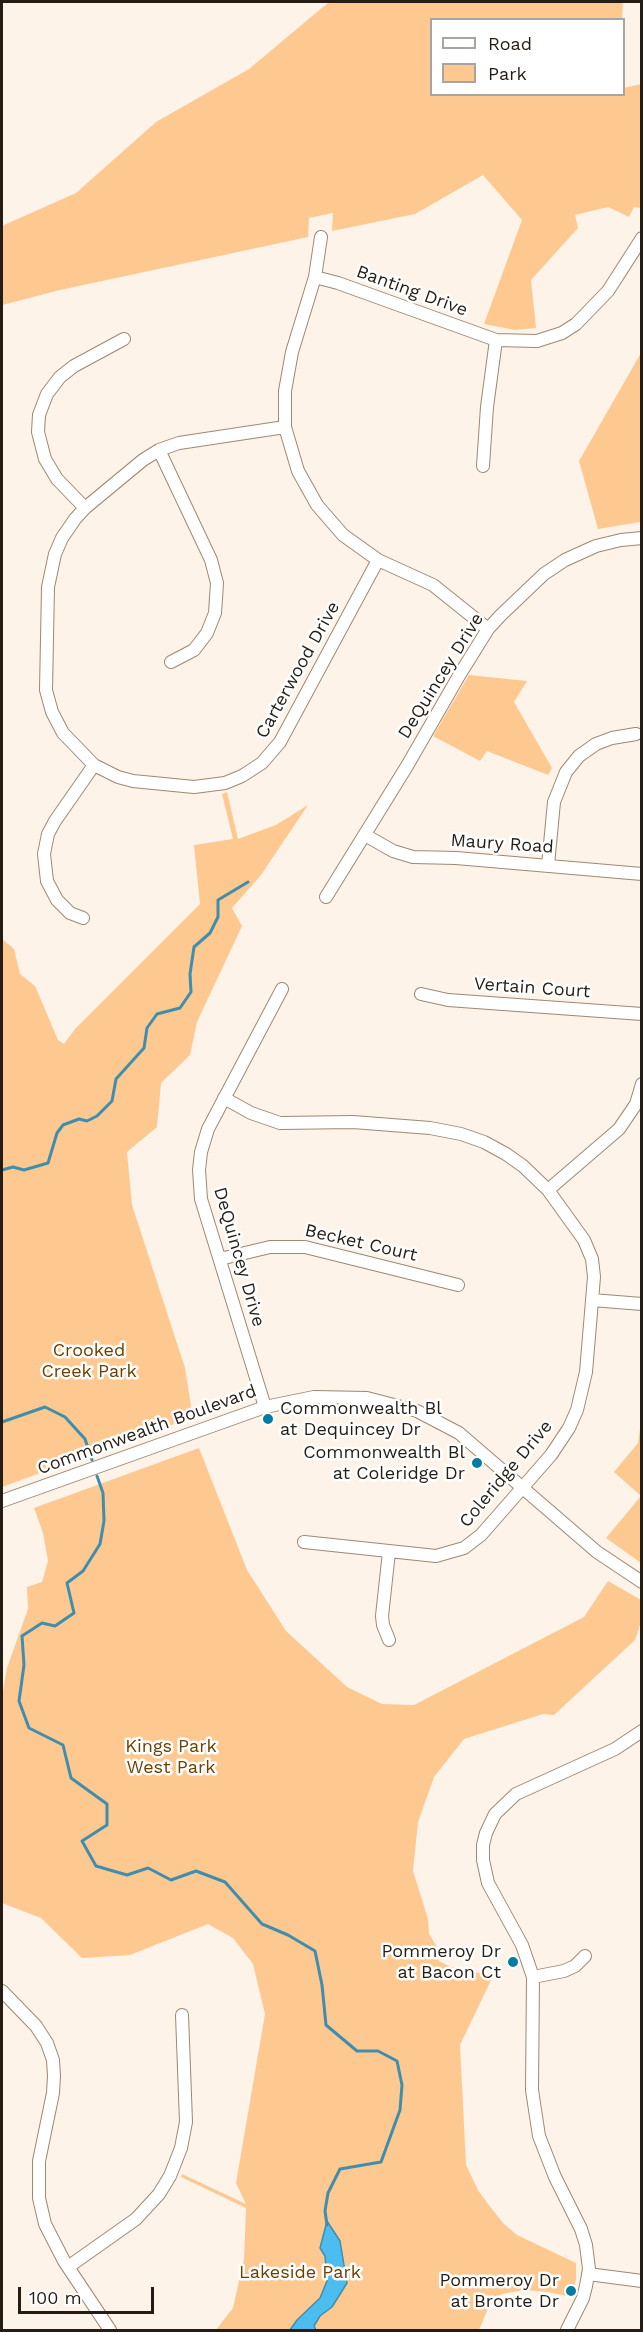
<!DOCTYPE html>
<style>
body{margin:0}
#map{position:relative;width:643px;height:2332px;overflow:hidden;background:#fdf3e9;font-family:"Work Sans",sans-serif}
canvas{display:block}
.frame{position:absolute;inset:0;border:3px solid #251d14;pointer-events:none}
.legend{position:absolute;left:430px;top:18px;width:195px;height:78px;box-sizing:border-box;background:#fff;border:2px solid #a8a5a1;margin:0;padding:8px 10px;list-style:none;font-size:18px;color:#251d14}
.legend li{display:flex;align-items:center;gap:12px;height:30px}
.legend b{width:30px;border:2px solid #a8a5a1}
.scale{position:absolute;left:18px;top:2287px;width:136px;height:27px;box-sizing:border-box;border:3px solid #251d14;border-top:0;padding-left:8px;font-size:18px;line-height:21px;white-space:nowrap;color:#251d14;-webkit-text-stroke:4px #fff;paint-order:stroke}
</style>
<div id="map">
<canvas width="643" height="2332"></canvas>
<div class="frame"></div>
<ul class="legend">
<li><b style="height:8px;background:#fff"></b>Road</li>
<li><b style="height:16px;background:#fec990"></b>Park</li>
</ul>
<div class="scale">100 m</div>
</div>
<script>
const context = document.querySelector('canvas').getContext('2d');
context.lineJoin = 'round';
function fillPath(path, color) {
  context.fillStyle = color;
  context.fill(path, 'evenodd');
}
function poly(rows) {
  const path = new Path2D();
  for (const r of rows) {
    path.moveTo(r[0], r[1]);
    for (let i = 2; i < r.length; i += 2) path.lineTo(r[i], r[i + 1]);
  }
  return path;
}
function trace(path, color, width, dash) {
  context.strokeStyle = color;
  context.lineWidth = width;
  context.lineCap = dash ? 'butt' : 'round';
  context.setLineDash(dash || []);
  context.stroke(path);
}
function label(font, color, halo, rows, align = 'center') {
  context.font = font + ' "Work Sans",sans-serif';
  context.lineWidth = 5;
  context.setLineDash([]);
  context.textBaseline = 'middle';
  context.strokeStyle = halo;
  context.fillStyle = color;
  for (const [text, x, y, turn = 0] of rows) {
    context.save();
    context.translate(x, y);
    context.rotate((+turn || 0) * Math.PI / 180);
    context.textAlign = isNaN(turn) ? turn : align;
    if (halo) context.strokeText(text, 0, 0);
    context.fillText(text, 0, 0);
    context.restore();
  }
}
const green = poly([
 [329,2,623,2,622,19,432,20,432,94,624,94,624,88,641,84,641,208,634,207,629,217,608,207,575,215,578,228,531,280,536,328,515,330,484,324,522,220,483,175,415,214,332,231,333,213,309,218,308,237,60,290,2,305,2,226,76,193,156,122,249,69],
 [641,353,641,519,640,522,598,529,579,461],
 [469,675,527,681,514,702,552,768,548,775,487,751,480,761,433,736],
 [227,792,238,839,276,825,308,805,261,875,232,908,242,926,197,1022,190,1055,161,1083,157,1127,127,1152,132,1205,185,1368,191,1406,188,1419,2,1487,2,939,14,949,20,974,35,986,58,1040,64,1044,75,1029,200,904,194,845,233,839,222,794],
 [641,1421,641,1563,606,1538,641,1496,614,1472,638,1443],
 [199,1448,247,1570,286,1631,347,1687,382,1704,414,1705,584,1617,608,1581,641,1600,641,1622,635,1640,554,1715,543,1714,464,1739,434,1777,418,1822,413,1871,428,1919,429,1934,440,1952,436,1957,439,1961,451,1967,493,1976,460,2045,466,2165,478,2190,488,2204,503,2223,517,2235,576,2263,576,2279,572,2297,548,2292,524,2290,502,2294,495,2299,487,2311,479,2330,216,2330,233,2308,244,2259,246,2208,181,2177,182,2174,246,2204,236,2183,265,2014,253,1964,233,1938,208,1924,130,1955,82,1958,41,1918,2,1903,2,1697,7,1668,28,1609,27,1587,42,1582,48,1561,43,1533,34,1508]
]);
const water = poly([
 [327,2221,340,2241,347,2283,332,2307,320,2316,314,2326,316,2330,290,2330,297,2320,320,2298,327,2281,325,2256,320,2248,327,2221]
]);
const stream = poly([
 [2,1170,13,1167,24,1170,48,1163,57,1133,63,1125,79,1119,87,1121,97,1116,112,1101,116,1079,144,1048,147,1028,157,1014,180,1008,191,992,190,974,194,947,210,933,218,917,218,900,248,882],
 [2,1422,45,1407,65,1417,85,1439,92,1460],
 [97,1476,103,1493,104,1521,100,1544,83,1571,67,1583,74,1613,55,1626,42,1623,22,1636,24,1665,19,1701,29,1728,63,1745,71,1778,107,1804,107,1825,82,1841,96,1866,127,1875,148,1868,171,1880,196,1871,225,1882,262,1924,288,1935,315,1951,322,1985,326,2025,357,2051,378,2051,397,2061,402,2085,400,2110,381,2162,340,2169,328,2193,325,2211,327,2225]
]);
const minor = poly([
 [321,237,315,277,292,352,285,391,285,427,298,471,317,505,343,535,378,560,433,585,488,629],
 [315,277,338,283,496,340,487,407,483,466],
 [496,340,537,341,562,333,576,324,608,291,642,238],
 [285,427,179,443,159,450,143,460,85,508,75,519,62,538,55,554,48,587,46,690,52,712,63,733,94,765,118,777,133,781,194,787,225,783,242,776,262,763,280,742,378,560],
 [159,450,211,560,217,583,215,613,207,633,194,650,171,662],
 [85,508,57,479,45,459,38,432,39,415,47,394,60,377,74,366,124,339],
 [365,835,393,851,413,857,456,858,642,874],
 [548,865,554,802,566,772,579,756,596,744,612,738,636,734],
 [326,897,407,766,460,674,488,629,501,615,544,574,565,560,596,546,621,540,642,538],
 [83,918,70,913,57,900,47,881,44,854,48,834,55,821,94,765],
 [421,994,448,1000,642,1014],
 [224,1098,251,1113,280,1123,353,1122,430,1128,461,1134,484,1142,506,1154,523,1166,548,1190,584,1240,592,1259,594,1277,586,1372,577,1410,569,1428,551,1455,481,1535,464,1548,436,1556,304,1542],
 [548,1190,619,1129,636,1104,642,1084],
 [220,1259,270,1247,305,1247,458,1285],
 [592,1300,642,1304],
 [265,1407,201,1199,199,1170,201,1152,208,1129,282,989],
 [2,1501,265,1407,314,1397,367,1398,417,1411,459,1433,597,1552,642,1582],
 [389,1552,382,1616,383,1625,389,1640],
 [533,1977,564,1971,575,1966,585,1956],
 [2,1991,36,2026,47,2043,53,2060,54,2076,53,2093,39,2161,39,2198,45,2224,64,2261,110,2330],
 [68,2267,136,2219,159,2194,170,2176,181,2148,186,2122,182,2015],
 [588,2274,642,2281],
 [567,2330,583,2298,586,2286,589,2269,586,2245,581,2229,555,2177,539,2136,532,2090,533,1977,522,1945,488,1883,483,1860,483,1845,486,1833,495,1814,516,1794,615,1749,642,1731]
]);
const markers = [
 [268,1419,6,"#047ba3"],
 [477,1463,6,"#047ba3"],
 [513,1962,6,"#047ba3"],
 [571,2291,6,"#047ba3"]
];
const streetNames = [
 ["Banting Drive",412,291,20],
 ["Carterwood Drive",298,670,-61],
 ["DeQuincey Drive",441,676,-58],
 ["Maury Road",502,844,4],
 ["Vertain Court",532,988,4],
 ["Becket Court",361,1243,13],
 ["DeQuincey Drive",239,1257,74],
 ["Commonwealth Boulevard",147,1430,-20],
 ["Coleridge Drive",506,1474,-50]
];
const parkNames = [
 ["Crooked",89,1351],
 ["Creek Park",89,1372],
 ["Kings Park",171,1747],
 ["West Park",171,1768],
 ["Lakeside Park",300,2273]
];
const poiNames = [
 ["Commonwealth Bl",280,1409,"left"],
 ["at Dequincey Dr",280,1430,"left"],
 ["Commonwealth Bl",465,1453],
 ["at Coleridge Dr",465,1474],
 ["Pommeroy Dr",501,1952],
 ["at Bacon Ct",501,1973],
 ["Pommeroy Dr",559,2281],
 ["at Bronte Dr",559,2302]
];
fillPath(green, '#fec990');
fillPath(water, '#4bbeef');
trace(water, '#408ead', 1.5);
trace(stream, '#408ead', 3);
trace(minor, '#9e8872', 14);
trace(minor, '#fff', 12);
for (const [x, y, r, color] of markers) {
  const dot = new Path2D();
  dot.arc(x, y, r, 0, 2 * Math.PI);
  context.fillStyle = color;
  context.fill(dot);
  trace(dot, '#fff', 2);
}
label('18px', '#251d14', '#fff', streetNames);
label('18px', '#6c4000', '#fff', parkNames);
label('18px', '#251d14', '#fff', poiNames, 'right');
</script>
